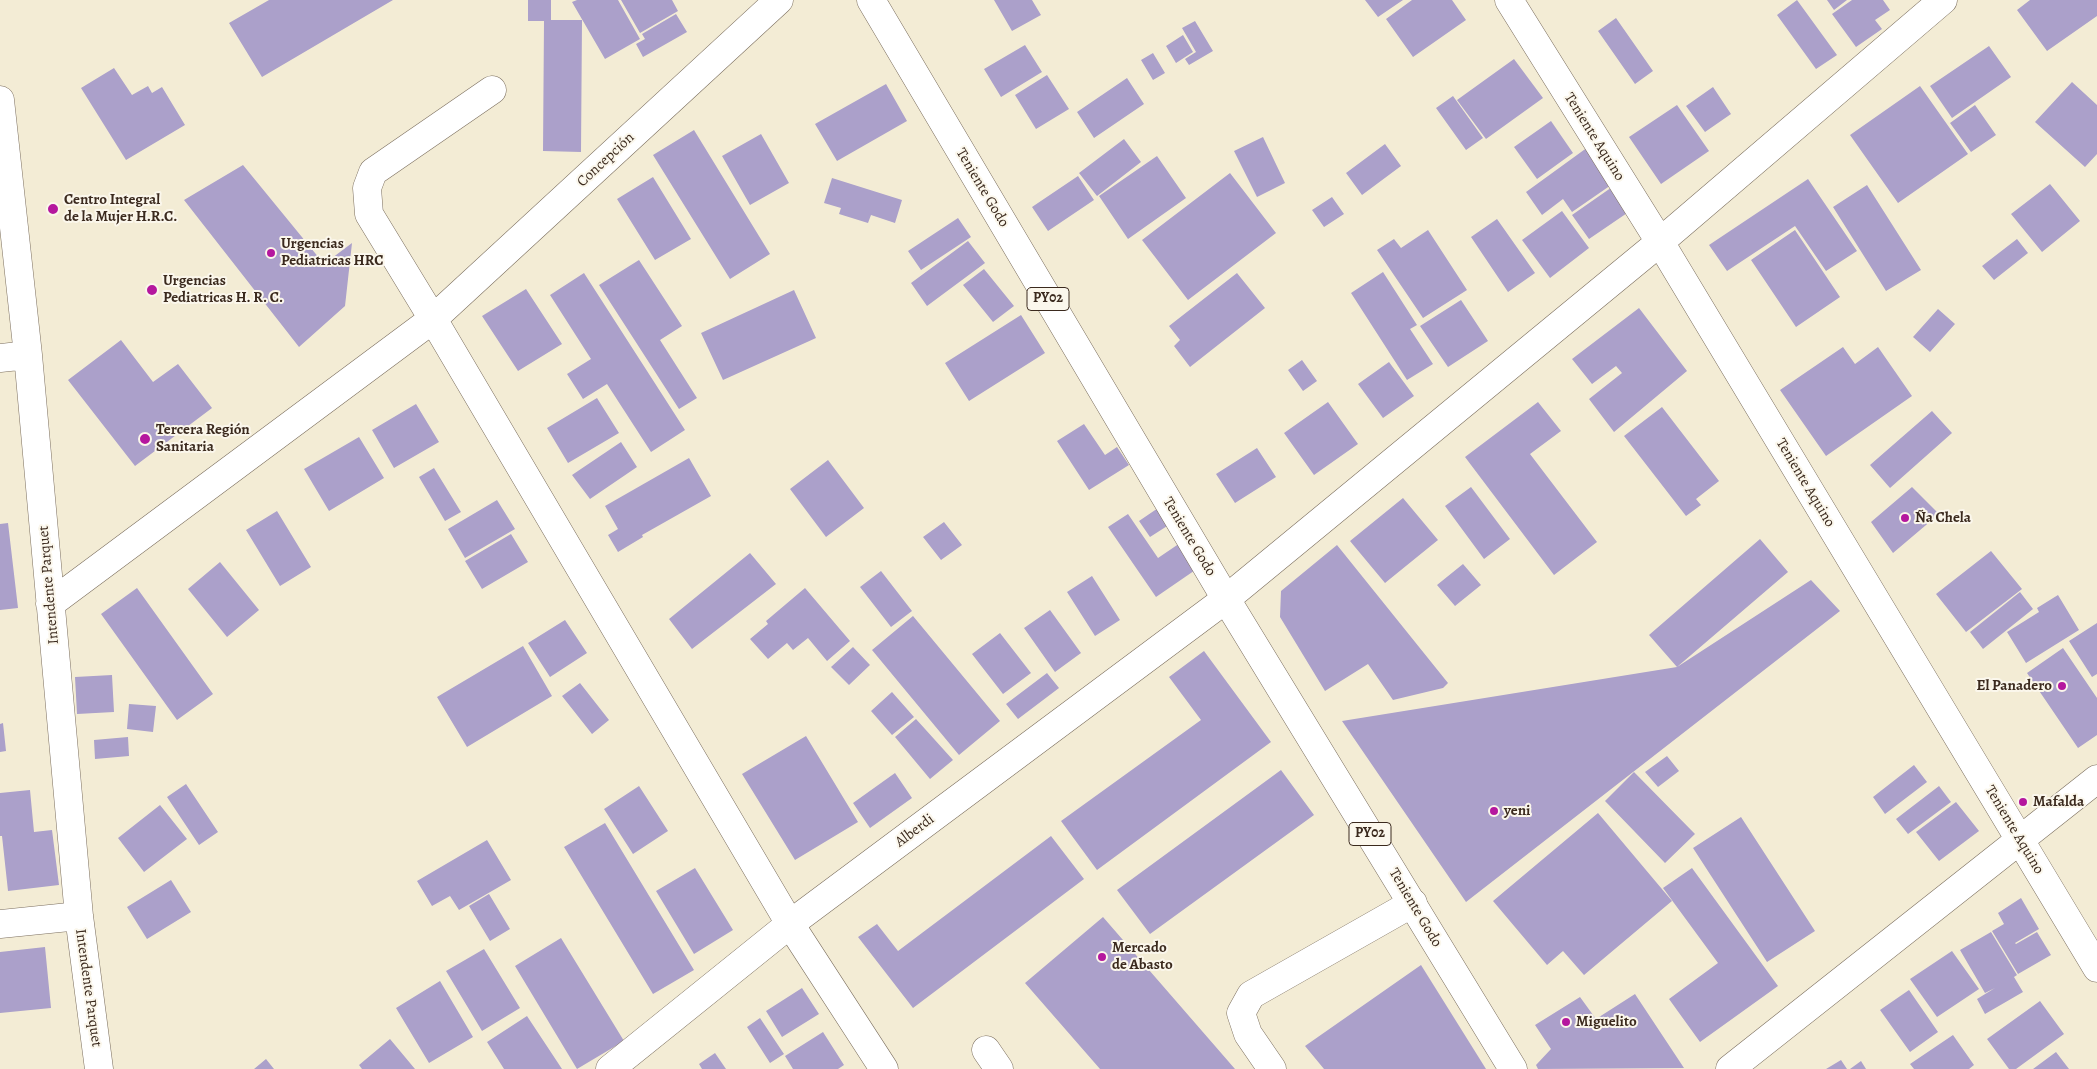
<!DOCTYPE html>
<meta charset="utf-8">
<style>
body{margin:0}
canvas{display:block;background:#f3ecd5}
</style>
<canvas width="2097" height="1069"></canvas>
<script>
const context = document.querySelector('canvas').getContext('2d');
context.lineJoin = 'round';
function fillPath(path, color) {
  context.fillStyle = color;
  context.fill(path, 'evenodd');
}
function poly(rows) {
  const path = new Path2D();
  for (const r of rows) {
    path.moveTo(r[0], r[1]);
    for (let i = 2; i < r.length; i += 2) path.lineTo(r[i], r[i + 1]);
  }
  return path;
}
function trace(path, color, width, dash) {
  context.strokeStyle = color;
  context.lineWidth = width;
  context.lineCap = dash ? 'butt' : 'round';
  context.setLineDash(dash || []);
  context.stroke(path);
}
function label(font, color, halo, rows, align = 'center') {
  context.font = font + ' Alegreya,serif';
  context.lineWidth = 4;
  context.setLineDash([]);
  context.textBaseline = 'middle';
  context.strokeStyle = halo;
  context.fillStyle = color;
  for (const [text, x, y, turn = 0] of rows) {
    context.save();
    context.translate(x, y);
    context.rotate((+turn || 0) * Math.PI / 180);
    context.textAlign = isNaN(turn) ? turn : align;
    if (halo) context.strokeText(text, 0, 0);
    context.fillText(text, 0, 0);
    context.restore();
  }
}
const building = poly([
 [269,0,393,0,262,77,229,23],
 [528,0,551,0,551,20,582,20,581,152,543,151,544,21,528,21],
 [577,0,618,0,640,39,605,59,572,2],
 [621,0,672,0,678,11,640,33],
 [994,0,1032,0,1041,15,1012,31],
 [1365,0,1403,0,1378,17],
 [1412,0,1452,0,1466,20,1413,57,1386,19],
 [1797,0,1837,55,1816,69,1777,15],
 [1827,0,1847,0,1834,10],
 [1852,0,1883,0,1890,10,1875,20,1882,29,1856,47,1832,14],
 [2030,0,2097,0,2097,16,2047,51,2017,10],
 [676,14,687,32,643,57,636,44,645,39,642,34],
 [1616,18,1653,71,1635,84,1598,31],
 [1195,21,1213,51,1189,65,1185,59,1196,52,1182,28],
 [1183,35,1193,52,1176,63,1166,46],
 [1025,45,1042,72,1001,97,984,69],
 [1989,46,2011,77,1952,118,1930,86],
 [1153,53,1165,73,1153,80,1141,60],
 [1514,59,1543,98,1486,139,1457,100],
 [114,68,132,95,148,86,152,93,162,87,185,125,126,160,81,88],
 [1047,75,1069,109,1036,129,1015,95],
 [1127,78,1144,104,1094,138,1077,112],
 [2072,82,2097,105,2097,154,2085,167,2035,122],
 [886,84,907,121,837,161,815,124],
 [1920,86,1968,154,1898,203,1850,135],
 [1713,87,1731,114,1705,132,1686,106],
 [1453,96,1483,138,1466,150,1436,108],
 [1677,105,1709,151,1661,184,1629,137],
 [1975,105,1996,135,1971,152,1950,123],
 [1551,121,1573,153,1537,179,1514,147],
 [694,130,770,254,730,279,653,155],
 [761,134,789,183,750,205,722,156],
 [1263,137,1285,183,1257,197,1234,151],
 [1124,139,1141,162,1097,196,1079,173],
 [1385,144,1401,166,1362,195,1346,173],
 [1588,147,1614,183,1572,212,1563,199,1542,215,1526,192],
 [1157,156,1186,198,1128,239,1099,196],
 [243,165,324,264,352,243,345,306,299,347,184,200],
 [1230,173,1276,233,1188,300,1142,240],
 [1078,176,1094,200,1048,231,1032,207],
 [653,177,691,239,655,260,617,199],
 [832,178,902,200,895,223,871,215,868,223,839,214,841,208,824,203],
 [1808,179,1857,251,1826,271,1795,226,1727,271,1709,245],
 [2050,184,2080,221,2042,252,2011,214],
 [1615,185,1633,209,1589,239,1572,215],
 [1867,185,1921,270,1886,291,1833,207],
 [1332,197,1344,214,1324,227,1312,210],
 [1562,211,1589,248,1550,278,1522,240],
 [958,218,971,237,921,270,908,251],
 [1497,219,1535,273,1508,292,1471,237],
 [1428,230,1467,290,1423,318,1377,250,1394,239,1401,248],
 [1795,230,1840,297,1796,327,1751,260],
 [2017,239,2028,253,1994,280,1982,266],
 [968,241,985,263,927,306,911,283],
 [639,260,682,326,660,340,697,398,679,409,599,285],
 [984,269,1014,306,993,322,963,285],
 [1383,272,1417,325,1410,329,1433,364,1407,380,1351,293],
 [584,273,685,430,651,452,607,384,583,399,567,374,591,359,550,295],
 [1237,273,1265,308,1190,367,1174,346,1180,340,1169,326],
 [526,289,562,344,518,371,482,316],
 [794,290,816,338,723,380,701,333],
 [1461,300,1488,341,1448,367,1420,326],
 [1639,308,1687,371,1614,432,1589,399,1622,373,1616,366,1592,384,1572,359],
 [1938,309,1955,324,1930,352,1913,337],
 [1021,315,1045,353,969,401,945,363],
 [121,340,153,382,178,364,212,408,135,466,68,380],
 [1843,347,1855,364,1878,347,1912,396,1826,456,1780,390],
 [1302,360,1317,381,1303,391,1288,370],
 [1389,362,1414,396,1383,418,1358,384],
 [597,398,619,433,568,463,547,428],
 [1328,402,1358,444,1314,475,1284,433],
 [1538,402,1561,431,1530,454,1597,542,1554,575,1465,457],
 [416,404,439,442,394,468,372,430],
 [1662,407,1719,481,1696,499,1701,505,1686,516,1624,436],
 [1932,411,1952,433,1890,488,1870,465],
 [1084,424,1105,455,1117,447,1129,465,1089,490,1057,441],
 [359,437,384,478,329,511,304,469],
 [621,442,637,467,590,499,572,475],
 [1257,448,1276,477,1235,503,1216,474],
 [689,458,711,496,642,535,643,537,618,552,608,535,618,529,605,506],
 [828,460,864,508,826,537,790,489],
 [434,468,461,512,445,521,419,477],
 [1471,487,1510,539,1484,559,1445,506],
 [1912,487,1939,514,1893,553,1871,522],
 [1403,498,1438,540,1385,583,1350,541],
 [497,500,515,529,465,558,448,529],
 [1164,504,1175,521,1150,537,1139,521],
 [277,511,311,567,280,586,246,530],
 [1128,514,1158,558,1186,539,1204,564,1156,597,1108,527],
 [944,522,962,545,941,560,923,537],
 [8,523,18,608,0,610,0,524],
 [511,534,528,562,482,589,465,561],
 [1760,539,1788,572,1677,667,1649,635],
 [1337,545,1448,683,1443,688,1393,700,1368,664,1325,691,1280,617,1281,591],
 [1991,551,2022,589,1966,632,1936,594],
 [750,553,776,584,692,649,669,619],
 [220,562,259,610,227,637,188,589],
 [1463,564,1481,585,1455,606,1437,585],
 [881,571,912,611,891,627,860,587],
 [1092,576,1120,620,1095,636,1067,592],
 [1811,580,1840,611,1466,902,1342,721,1677,667],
 [137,588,213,694,177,720,101,614],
 [805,588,850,641,827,661,808,638,793,650,787,643,768,659,750,639,768,624,766,621],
 [2020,592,2033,609,1983,649,1970,632],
 [2058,595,2079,630,2026,663,2007,632,2039,612,2037,608],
 [1050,610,1081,653,1055,672,1024,628],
 [913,616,1000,721,959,755,872,650],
 [565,620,587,653,550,677,528,643],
 [2097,623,2097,674,2092,677,2069,641],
 [1000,633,1031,673,1003,694,972,654],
 [523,646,552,696,467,747,437,697],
 [853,647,870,665,849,685,831,667],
 [2063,648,2097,698,2097,735,2078,748,2027,673],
 [1204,651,1271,742,1097,870,1061,821,1201,720,1169,677],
 [1047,673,1059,688,1018,719,1006,704],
 [112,675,114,712,77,714,75,677],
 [580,683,609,720,592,734,562,696],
 [892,692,914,717,892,735,871,711],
 [129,704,156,706,153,732,127,729],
 [916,719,953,760,930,779,895,737],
 [3,723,6,751,0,752,0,724],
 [806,736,858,822,795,860,742,774],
 [128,737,129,756,95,759,94,740],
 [1667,756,1679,771,1658,787,1645,772],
 [1914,765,1927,782,1885,814,1873,797],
 [1281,770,1314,815,1150,934,1117,890],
 [1634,772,1695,834,1665,863,1605,801],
 [895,773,912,798,870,828,853,803],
 [186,784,218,832,199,845,167,797],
 [639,786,668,831,633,854,604,809],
 [1939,786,1951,802,1908,834,1896,819],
 [30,790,34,832,52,830,59,885,8,891,2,836,0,836,0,793],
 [1956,802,1979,831,1939,861,1916,832],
 [160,805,187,839,144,872,118,838],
 [1598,813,1672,901,1584,975,1563,951,1547,965,1493,901],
 [1741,817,1815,931,1767,962,1693,848],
 [605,823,694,970,653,994,564,847],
 [1051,836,1084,879,913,1008,858,937,877,924,898,951],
 [487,840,511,880,459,910,450,896,432,906,417,881],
 [695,868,733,930,694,954,656,891],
 [1692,868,1778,986,1700,1042,1669,999,1718,963,1663,888],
 [171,880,191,912,147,939,127,907],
 [489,894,510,929,490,941,469,906],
 [2021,898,2039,929,2015,943,2016,944,2037,932,2051,955,2018,974,1992,931,2004,924,1998,913],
 [1103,917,1235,1069,1100,1069,1025,983],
 [1991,932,2017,975,2014,977,2023,992,1985,1014,1977,999,1995,988,1985,993,1960,950],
 [561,938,624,1041,577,1069,515,966],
 [45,947,51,1008,0,1013,0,952],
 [484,949,520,1008,482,1031,446,971],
 [1952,951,1979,989,1937,1017,1910,979],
 [1421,965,1486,1069,1324,1069,1305,1046],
 [440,981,473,1037,429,1063,396,1008],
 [802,988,819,1014,782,1037,766,1011],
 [1909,990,1938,1032,1910,1052,1880,1010],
 [1635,994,1684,1068,1538,1069,1536,1065,1551,1049,1535,1025,1580,997,1596,1019],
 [2040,1001,2064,1034,2016,1069,2009,1069,1987,1039],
 [527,1016,562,1069,504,1069,487,1042],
 [760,1018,784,1054,770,1063,747,1027],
 [823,1032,844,1065,838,1069,793,1069,785,1056],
 [1953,1035,1974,1065,1969,1069,1914,1069,1910,1064],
 [390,1039,415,1069,362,1069,359,1065],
 [2056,1052,2069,1069,2033,1069],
 [715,1053,726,1069,702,1069,699,1064],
 [266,1059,274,1069,254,1069],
 [1841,1060,1847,1069,1826,1069],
 [1861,1061,1866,1069,1850,1069]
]);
const minor = poly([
 [1509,0,1660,242,2097,968],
 [492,90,373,172,367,188,369,214,433,319,790,924,884,1069],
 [0,100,28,355,79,916,99,1069],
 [0,358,28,355],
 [50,604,433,319,779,0],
 [0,924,79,916],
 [986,1050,999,1069],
 [610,1069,790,924,1226,599,1660,242,1943,0],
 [1272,1069,1248,1034,1241,1013,1251,995,1413,903],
 [1730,1069,2097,779]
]);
const major = poly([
 [871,0,1226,599,1513,1069]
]);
const markers = [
 [53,209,6,"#b5179e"],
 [271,253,5,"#b5179e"],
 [152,290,6,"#b5179e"],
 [145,439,6,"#b5179e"],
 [1905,518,5,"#b5179e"],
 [2062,686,5,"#b5179e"],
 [2023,802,5,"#b5179e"],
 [1494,811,5,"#b5179e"],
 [1102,957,5,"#b5179e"],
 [1566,1022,5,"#b5179e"]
];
const shields = [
 [1048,299,42],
 [1370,834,42]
];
const shieldNames = [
 ["PY02",1048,299],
 ["PY02",1370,834]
];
const streetNames = [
 ["Teniente Aquino",1594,137,58],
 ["Concepción",606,160,-43],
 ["Teniente Godo",982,188,59],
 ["Teniente Aquino",1805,483,59],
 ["Teniente Godo",1189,537,59],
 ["Intendente Parquet",49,585,-95],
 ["Teniente Aquino",2014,830,59],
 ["Alberdi",915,831,-37],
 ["Teniente Godo",1415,908,59],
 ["Intendente Parquet",88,988,82]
];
const poiNames = [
 ["Centro Integral",64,200],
 ["de la Mujer H.R.C.",64,217],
 ["Urgencias",281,244],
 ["Pediatricas HRC",281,261],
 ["Urgencias",163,281],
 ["Pediatricas H. R. C.",163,298],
 ["Tercera Región",156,430],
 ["Sanitaria",156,447],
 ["Ña Chela",1915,518],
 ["El Panadero",2052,686,"right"],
 ["Mafalda",2033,802],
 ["yeni",1504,811],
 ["Mercado",1112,948],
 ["de Abasto",1112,965],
 ["Miguelito",1576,1022]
];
fillPath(building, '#aba0ca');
trace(minor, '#7b6e5e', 29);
trace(major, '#7b6e5e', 29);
trace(minor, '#fff', 28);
trace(major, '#fff', 28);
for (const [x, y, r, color] of markers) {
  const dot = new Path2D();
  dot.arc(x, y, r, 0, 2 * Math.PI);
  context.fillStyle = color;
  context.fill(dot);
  trace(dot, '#fbf7ec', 2);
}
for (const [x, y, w] of shields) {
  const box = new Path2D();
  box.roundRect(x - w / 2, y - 11.5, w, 23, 4);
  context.fillStyle = '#fbf7ec';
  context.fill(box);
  trace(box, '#3b2a1e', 1);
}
label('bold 14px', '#3b2a1e', null, shieldNames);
label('15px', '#3b2a1e', '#fbf7ec', streetNames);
label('bold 15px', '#3b2a1e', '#fbf7ec', poiNames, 'left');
</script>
